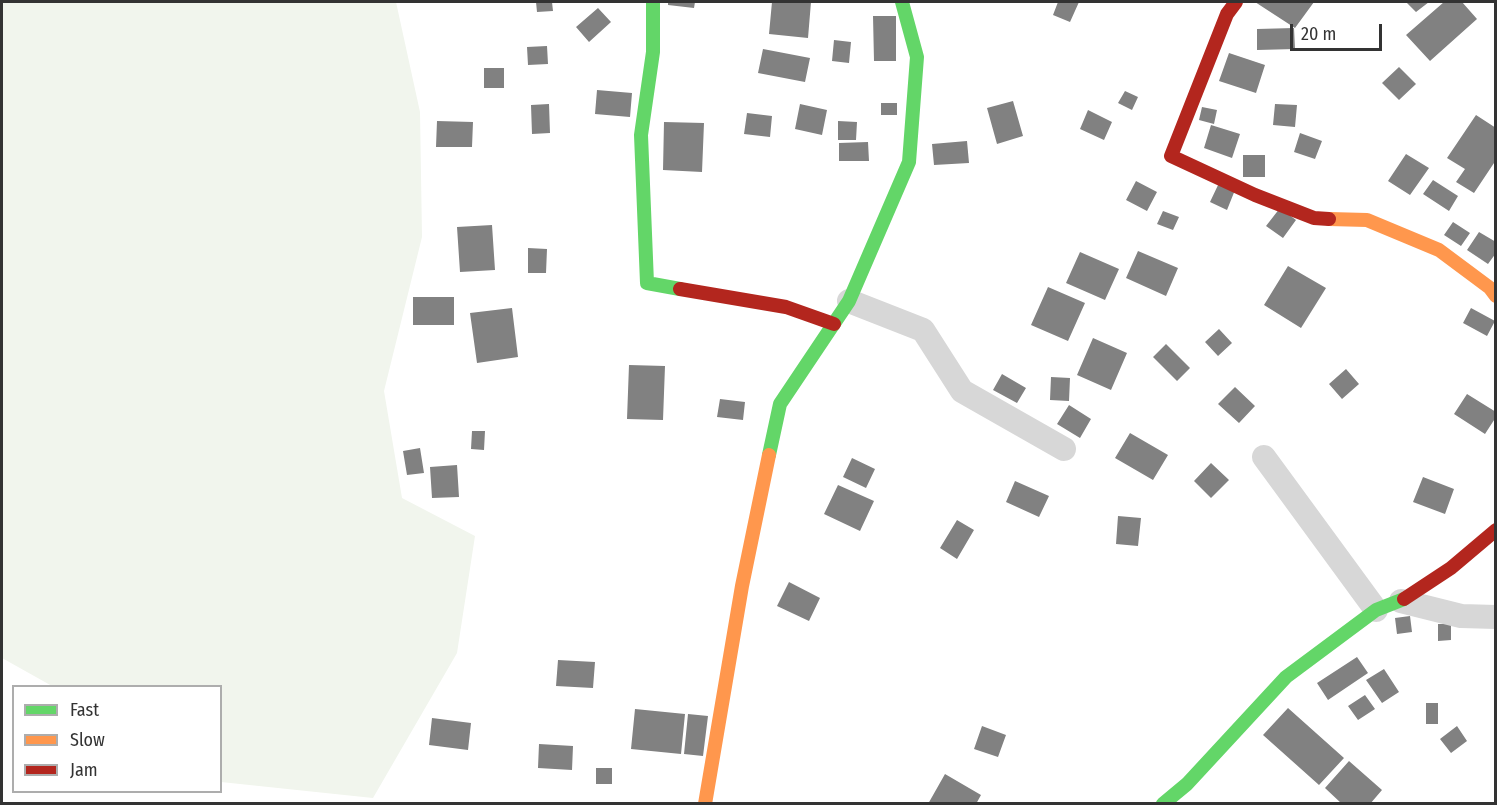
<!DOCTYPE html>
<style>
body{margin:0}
#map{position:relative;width:1497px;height:805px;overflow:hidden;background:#fff;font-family:"Fira Sans Condensed",sans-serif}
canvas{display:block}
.frame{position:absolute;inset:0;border:3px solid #333;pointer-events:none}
.legend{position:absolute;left:12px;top:685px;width:210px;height:108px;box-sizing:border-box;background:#fff;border:2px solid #adadad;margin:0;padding:8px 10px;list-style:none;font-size:18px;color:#333}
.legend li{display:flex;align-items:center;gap:12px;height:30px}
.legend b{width:30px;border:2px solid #adadad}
.scale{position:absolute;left:1290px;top:24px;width:92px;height:27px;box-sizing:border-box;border:3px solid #333;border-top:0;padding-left:8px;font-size:18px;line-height:21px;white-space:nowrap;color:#333;-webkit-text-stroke:4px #fff;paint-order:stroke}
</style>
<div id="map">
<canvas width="1497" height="805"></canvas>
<div class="frame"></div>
<ul class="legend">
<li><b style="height:8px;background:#63d668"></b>Fast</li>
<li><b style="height:8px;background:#ff974d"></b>Slow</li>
<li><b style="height:8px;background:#b3261e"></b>Jam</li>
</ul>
<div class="scale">20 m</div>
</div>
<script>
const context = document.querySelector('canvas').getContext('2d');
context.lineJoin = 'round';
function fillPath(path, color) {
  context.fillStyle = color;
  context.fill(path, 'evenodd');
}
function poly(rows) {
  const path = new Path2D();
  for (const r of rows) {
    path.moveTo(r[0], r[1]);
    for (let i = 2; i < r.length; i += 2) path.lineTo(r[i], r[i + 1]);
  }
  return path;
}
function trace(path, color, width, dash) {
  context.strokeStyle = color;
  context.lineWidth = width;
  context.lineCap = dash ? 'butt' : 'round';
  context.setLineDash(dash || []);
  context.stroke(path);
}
const green = poly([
 [2,2,396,2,420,112,422,237,384,391,402,498,475,536,457,653,373,798,221,782,220,686,52,686,2,658]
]);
const building = poly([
 [536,2,552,2,553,11,537,12],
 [668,2,695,2,694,8,668,5],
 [772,2,811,2,808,38,769,34],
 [1058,2,1079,2,1070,22,1053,15],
 [1255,2,1314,2,1295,28],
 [1406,2,1429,2,1416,12],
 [1444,2,1462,2,1477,19,1430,61,1406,35],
 [598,8,611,22,589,42,576,27],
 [873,16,896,16,896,61,874,61],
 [1294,28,1295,49,1257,50,1257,29],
 [834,40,851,42,849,63,832,61],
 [547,46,548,64,528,65,527,47],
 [763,49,810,58,805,82,758,73],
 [1229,53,1265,65,1256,93,1219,81],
 [1399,67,1416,84,1399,100,1382,83],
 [484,68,504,68,504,88,484,88],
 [597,90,632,93,630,117,595,114],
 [1125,91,1138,97,1132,110,1118,103],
 [1013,101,1023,136,997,144,987,108],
 [881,103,897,103,897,115,881,115],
 [549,104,550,133,532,134,531,105],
 [800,104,827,110,822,135,795,129],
 [1275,104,1297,105,1295,127,1273,125],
 [1202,107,1217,110,1214,124,1199,120],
 [1088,110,1112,122,1104,140,1080,129],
 [747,113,772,116,770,137,744,134],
 [1476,115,1496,128,1496,160,1474,193,1456,182,1465,169,1447,158],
 [437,121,473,122,472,147,436,147],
 [838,121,857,122,856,140,838,140],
 [664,122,704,123,702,172,663,170],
 [1211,125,1240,134,1232,158,1204,148],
 [1300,133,1322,141,1315,159,1294,152],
 [967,141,969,163,934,165,932,144],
 [868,142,869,161,839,161,839,143],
 [1406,154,1429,168,1410,195,1388,181],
 [1243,155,1265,155,1265,177,1243,177],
 [1433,180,1458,196,1449,211,1423,194],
 [1136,181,1157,192,1147,211,1126,200],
 [1219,183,1235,190,1227,210,1210,202],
 [1280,208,1296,220,1283,238,1266,226],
 [1163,211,1179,217,1173,230,1157,224],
 [1453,222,1470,233,1461,246,1444,235],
 [492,225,495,270,460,272,457,227],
 [1479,232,1496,242,1496,253,1488,264,1467,250],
 [528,248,547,249,546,273,528,273],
 [1138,251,1178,268,1166,296,1126,278],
 [1080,252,1119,269,1105,300,1066,283],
 [1288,266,1326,288,1301,328,1264,305],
 [1048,287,1085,303,1068,341,1031,325],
 [413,297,454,297,454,325,413,325],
 [512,308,518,357,477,363,470,313],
 [1471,308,1495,321,1487,336,1463,323],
 [1219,329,1232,343,1218,356,1205,342],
 [1093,338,1127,353,1111,390,1077,375],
 [1166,344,1190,368,1177,381,1153,357],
 [629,365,665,366,663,420,627,419],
 [1346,369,1359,384,1342,399,1329,384],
 [1002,374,1026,388,1017,403,993,390],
 [1051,377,1070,378,1069,401,1050,400],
 [1235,387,1255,406,1239,423,1218,404],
 [1467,394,1496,412,1496,417,1485,434,1454,414],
 [720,399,745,402,743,420,717,417],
 [1069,405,1091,419,1080,438,1057,424],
 [472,431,485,431,484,450,471,449],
 [1130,433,1168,455,1153,480,1115,458],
 [420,448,424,473,407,475,403,451],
 [852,458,875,469,866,488,843,477],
 [1211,463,1229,480,1211,498,1194,481],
 [457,465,459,497,432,498,430,467],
 [1423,477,1454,489,1445,514,1413,502],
 [1015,481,1049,496,1039,517,1006,502],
 [838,485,874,501,860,531,824,514],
 [1118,516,1141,518,1138,546,1116,544],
 [957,520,974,530,957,559,940,548],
 [789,582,820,598,809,621,777,606],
 [1410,616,1412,632,1397,634,1395,618],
 [1438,624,1451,624,1451,640,1438,641],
 [1357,657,1368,673,1328,700,1317,683],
 [558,660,595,662,593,688,556,686],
 [1384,669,1399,692,1382,703,1366,680],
 [1365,695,1375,709,1358,720,1348,706],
 [1426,703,1438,703,1438,724,1426,724],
 [1288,708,1344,758,1319,785,1263,735],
 [635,709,685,714,681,754,631,749],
 [688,714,708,716,703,756,684,754],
 [432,718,471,723,468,750,429,745],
 [982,726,1006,735,998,757,974,749],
 [1457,726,1467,741,1451,753,1440,739],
 [539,744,573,746,572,770,538,768],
 [1349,761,1382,790,1370,804,1342,804,1325,788],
 [596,768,612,768,612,784,596,784],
 [945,774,981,795,976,804,928,804]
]);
const street = poly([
 [849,301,923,330,962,391,1064,449],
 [1264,457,1376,610],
 [1401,601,1461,616,1496,617]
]);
const fast = poly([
 [653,2,653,52,641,135,647,283,680,289],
 [769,455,780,404,849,301,909,162,917,57,902,2],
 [1163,804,1187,784,1286,677,1376,610,1404,599]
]);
const slow = poly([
 [1329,219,1367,220,1439,250,1490,288,1496,296],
 [705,804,742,586,769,455]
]);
const jam = poly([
 [1236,2,1227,14,1171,156,1255,195,1314,218,1329,219],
 [680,289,786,307,834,324],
 [1404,599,1451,568,1496,530]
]);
fillPath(green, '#f1f5ed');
fillPath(building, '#818181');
trace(street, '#d7d7d7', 24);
trace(fast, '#63d668', 14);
trace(slow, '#ff974d', 14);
trace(jam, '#b3261e', 14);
</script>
